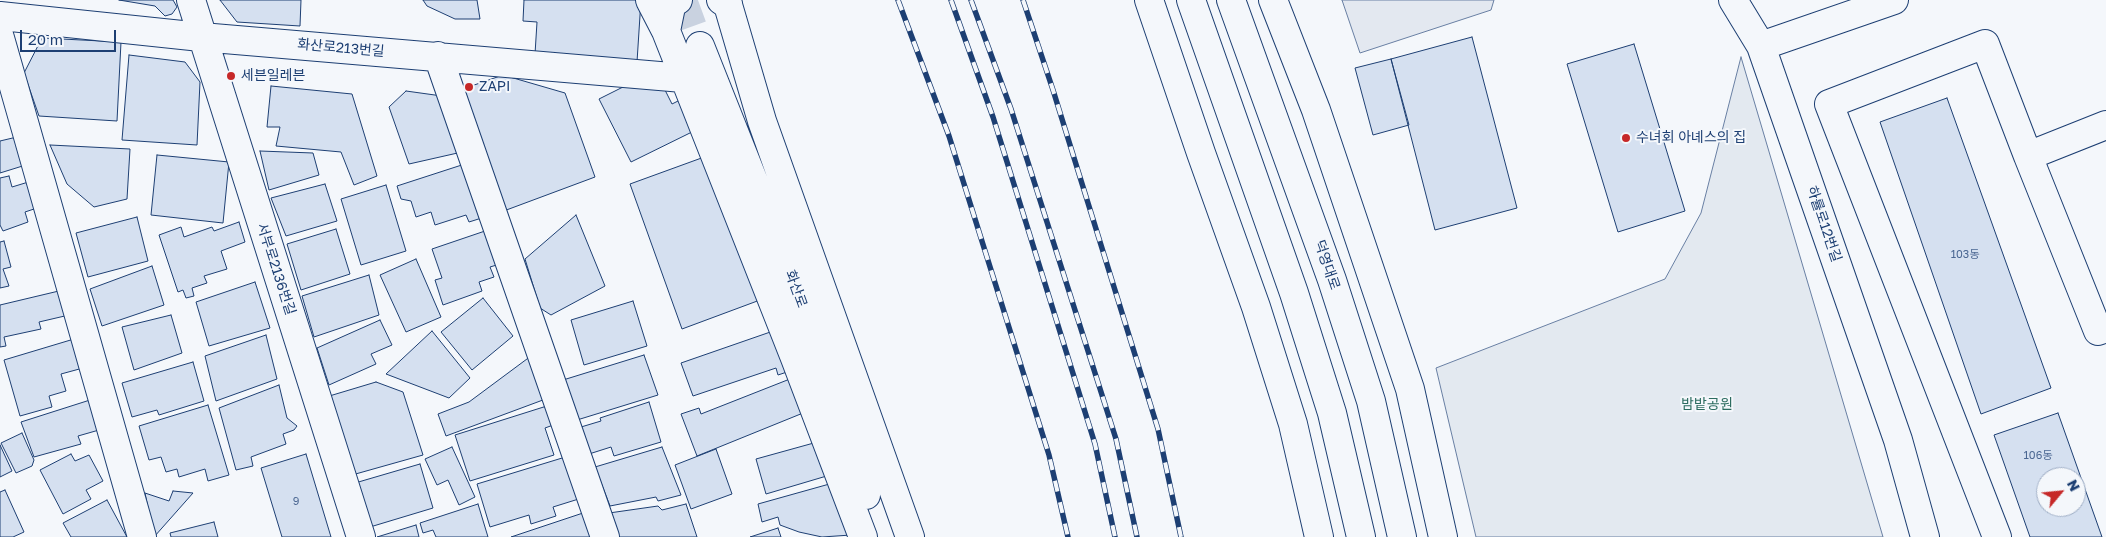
<!DOCTYPE html>
<meta charset="utf-8">
<style>
body{margin:0}
#map{position:relative;width:2106px;height:537px;overflow:hidden;background:#f4f7fb;font-family:"Golos Text",sans-serif}
canvas{display:block}
.north{position:absolute;left:2036px;top:467px;width:50px;height:50px;box-sizing:border-box;background:#f4f7fb;border:1px solid #9eadc5;border-radius:50%;rotate:62deg;font-size:14px;font-weight:700;line-height:20px;text-align:center;color:#1d3f73}
.north::after{content:'';display:block;margin:auto;width:18px;height:22px;background:#c62828;clip-path:polygon(50% 0,100% 100%,50% 72%,0 100%)}
.scale{position:absolute;left:20px;top:30px;width:96px;height:22px;box-sizing:border-box;border:2px solid #1d3f73;border-top:0;padding-left:6px;font-size:15px;line-height:18px;white-space:nowrap;color:#1d3f73;-webkit-text-stroke:4px #f4f7fb;paint-order:stroke}
</style>
<div id="map">
<canvas width="2106" height="537"></canvas>
<div class="north">N</div>
<div class="scale">20 m</div>
</div>
<script>
const context = document.querySelector('canvas').getContext('2d');
context.lineJoin = 'round';
function fillPath(path, color) {
  context.fillStyle = color;
  context.fill(path, 'evenodd');
}
function poly(rows) {
  const path = new Path2D();
  for (const r of rows) {
    path.moveTo(r[0], r[1]);
    for (let i = 2; i < r.length; i += 2) path.lineTo(r[i], r[i + 1]);
  }
  return path;
}
function trace(path, color, width, dash) {
  context.strokeStyle = color;
  context.lineWidth = width;
  context.lineCap = dash ? 'butt' : 'round';
  context.setLineDash(dash || []);
  context.stroke(path);
}
function label(font, color, halo, rows, align = 'center') {
  context.font = font + ' "Golos Text","Noto Sans KR",sans-serif';
  context.lineWidth = 4;
  context.setLineDash([]);
  context.textBaseline = 'middle';
  context.strokeStyle = halo;
  context.fillStyle = color;
  for (const [text, x, y, turn = 0] of rows) {
    context.save();
    context.translate(x, y);
    context.rotate((+turn || 0) * Math.PI / 180);
    context.textAlign = isNaN(turn) ? turn : align;
    if (halo) context.strokeText(text, 0, 0);
    context.fillText(text, 0, 0);
    context.restore();
  }
}
const green = poly([
 [1741,57,1883,537,1476,537,1436,368,1665,279,1701,213,1741,57]
]);
const parking = poly([
 [1342,0,1494,0,1491,10,1360,53,1342,0]
]);
const building = poly([
 [119,0,173,0,177,7,172,14,165,16,155,6,119,0],
 [220,0,301,0,300,26,237,22,220,0],
 [423,0,477,0,480,19,455,19,427,6,423,0],
 [524,0,641,0,637,62,535,54,537,22,523,21,524,0],
 [1472,37,1517,208,1435,230,1391,59,1472,37],
 [42,38,121,42,117,121,39,116,24,73,42,38],
 [1634,44,1685,211,1618,232,1567,64,1634,44],
 [129,55,185,62,200,82,197,145,122,140,129,55],
 [1391,59,1409,125,1373,135,1355,68,1391,59],
 [503,75,565,93,595,177,501,212,457,91,503,75],
 [271,86,352,94,377,176,354,185,341,152,276,146,280,127,267,127,271,86],
 [623,87,665,90,672,104,680,100,696,130,631,162,599,99,623,87],
 [406,91,442,96,462,152,409,164,389,107,406,91],
 [1947,98,2051,388,1981,414,1880,122,1947,98],
 [21,136,29,164,0,173,0,141,21,136],
 [50,145,130,149,127,199,94,207,67,184,50,145],
 [260,151,313,153,319,175,269,190,260,151],
 [157,155,229,162,223,223,151,215,157,155],
 [707,156,760,300,682,329,630,184,707,156],
 [471,162,488,216,469,222,466,215,435,225,431,212,416,217,411,201,401,199,397,186,471,162],
 [9,176,12,187,35,180,43,206,25,212,28,222,3,231,0,225,0,178,9,176],
 [325,184,337,221,286,236,271,198,325,184],
 [386,185,406,251,361,265,341,199,386,185],
 [576,215,605,286,551,315,540,308,525,259,576,215],
 [137,217,148,261,88,277,76,233,137,217],
 [239,222,245,242,221,251,227,269,204,276,207,283,192,288,194,296,186,298,183,290,178,292,159,235,181,227,184,237,212,227,214,231,239,222],
 [336,229,350,274,301,290,287,244,336,229],
 [488,230,500,264,490,267,494,277,479,282,482,291,443,305,435,280,442,278,432,249,488,230],
 [4,241,11,267,3,269,9,286,0,288,0,242,4,241],
 [416,259,441,317,406,332,380,275,416,259],
 [152,266,164,305,102,326,90,289,152,266],
 [369,275,379,315,314,337,302,296,369,275],
 [255,282,270,328,209,346,196,302,255,282],
 [63,290,69,315,39,322,41,329,4,337,6,346,0,347,0,305,63,290],
 [483,298,513,336,472,370,441,332,483,298],
 [633,301,647,346,584,365,571,320,633,301],
 [171,315,182,353,134,370,122,327,171,315],
 [380,320,392,345,371,354,376,364,329,385,317,348,380,320],
 [779,329,793,370,778,375,776,368,693,396,681,363,779,329],
 [432,331,470,378,449,398,386,374,432,331],
 [266,335,277,379,216,401,205,356,266,335],
 [74,339,83,368,61,374,66,391,49,396,52,407,20,416,4,360,74,339],
 [535,353,551,397,446,436,438,414,469,402,535,353],
 [644,355,658,395,577,420,563,380,644,355],
 [193,362,204,401,159,415,157,410,132,417,122,383,193,362],
 [795,377,808,411,697,456,681,414,699,408,701,414,795,377],
 [376,382,403,392,423,455,352,475,326,397,376,382],
 [279,385,287,418,297,426,294,430,283,434,286,444,251,457,253,466,236,470,219,408,279,385],
 [90,400,99,430,78,436,81,444,34,457,21,422,90,400],
 [649,402,661,442,614,456,611,447,589,454,581,427,601,421,600,418,649,402],
 [208,405,229,475,208,481,205,469,179,477,177,469,166,472,161,457,149,460,139,426,208,405],
 [550,405,556,424,545,428,554,455,470,481,455,435,550,405],
 [2058,413,2102,537,2030,537,1994,435,2058,413],
 [2046,477,2076,477,2076,507,2046,507,2046,477],
 [22,433,34,460,32,466,16,473,1,443,22,433],
 [821,441,830,475,766,494,756,459,821,441],
 [0,445,12,471,0,477,0,445],
 [452,447,475,497,459,505,448,480,437,485,425,459,452,447],
 [662,447,681,495,658,501,656,497,610,506,595,467,662,447],
 [716,449,732,494,691,509,675,465,716,449],
 [71,454,75,461,89,455,103,481,86,490,91,499,63,514,40,470,71,454],
 [306,454,331,537,282,537,261,468,306,454],
 [572,455,585,497,553,507,556,516,531,524,529,515,490,527,477,484,572,455],
 [420,464,433,508,370,527,355,483,420,464],
 [833,483,851,535,822,537,799,532,780,525,778,517,762,522,758,504,833,483],
 [5,490,24,532,13,537,0,537,0,492,5,490],
 [173,491,193,493,154,537,145,493,169,501,173,491],
 [107,500,127,537,71,537,63,523,107,500],
 [478,504,488,537,436,537,433,530,423,533,420,523,478,504],
 [686,504,697,537,617,537,609,513,658,506,662,510,686,504],
 [589,511,598,537,511,537,589,511],
 [214,522,218,537,171,537,170,533,214,522],
 [416,525,419,537,377,537,416,525],
 [778,528,781,537,750,537,778,528]
]);
const minorTunnel = poly([
 [683,0,700,46]
]);
const minor = poly([
 [191,0,361,537],
 [650,0,666,31,795,358,863,537],
 [721,0,728,5,762,121,910,537],
 [1733,0,1761,46,1898,440,1925,537],
 [0,16,201,37,683,78],
 [666,31,672,2,678,0],
 [0,38,142,537],
 [700,46,798,293,866,495],
 [1761,46,1894,0],
 [438,56,605,537],
 [2106,125,2028,156,2098,331,2106,328],
 [1997,537,1829,104,1985,44,2028,156]
]);
const major = poly([
 [727,0,728,5],
 [1149,0,1201,153,1256,307,1293,424,1319,537],
 [1191,0,1294,293,1332,413,1361,537],
 [1231,0,1332,280,1371,401,1402,537],
 [1273,0,1316,110,1410,389,1443,537]
]);
const rail = poly([
 [898,0,949,136,1049,455,1068,537],
 [951,0,993,117,1095,444,1115,537],
 [971,0,1011,109,1116,439,1137,537],
 [1023,0,1053,90,1158,429,1181,537]
]);
const markers = [
 [231,76,5,"#c62828"],
 [469,87,5,"#c62828"],
 [1626,138,5,"#c62828"]
];
const numberNames = [
 ["103동",1965,255],
 ["106동",2038,456],
 ["9",296,502]
];
const streetNames = [
 ["화산로213번길",341,48,5],
 ["하률로12번길",1824,224,71],
 ["덕영대로",1327,265,71],
 ["서부로2136번길",276,269,72],
 ["화산로",796,289,70]
];
const poiNames = [
 ["세븐일레븐",241,76],
 ["ZAPI",479,87],
 ["수녀회 아녜스의 집",1636,138]
];
const parkNames = [
 ["밤밭공원",1707,405]
];
fillPath(green, '#e3e9f0');
trace(green, '#687fa3', 1);
fillPath(parking, '#e3e8f0');
trace(parking, '#687fa3', 1);
fillPath(building, '#d5e0f0');
trace(building, '#1d3f73', 1);
trace(minorTunnel, '#c9d2e0', 28, [28, 14]);
trace(minor, '#1d3f73', 30);
trace(major, '#1d3f73', 30);
trace(minor, '#f4f7fb', 28);
trace(major, '#f4f7fb', 28);
trace(rail, '#1d3f73', 5.5);
trace(rail, '#f4f7fb', 4, [11]);
for (const [x, y, r, color] of markers) {
  const dot = new Path2D();
  dot.arc(x, y, r, 0, 2 * Math.PI);
  context.fillStyle = color;
  context.fill(dot);
  trace(dot, '#f4f7fb', 2);
}
label('11px', '#4b6792', null, numberNames);
label('14px', '#1d3f73', '#f4f7fb', streetNames);
label('14px', '#1d3f73', '#f4f7fb', poiNames, 'left');
label('14px', '#2c6c60', '#f4f7fb', parkNames);
</script>
